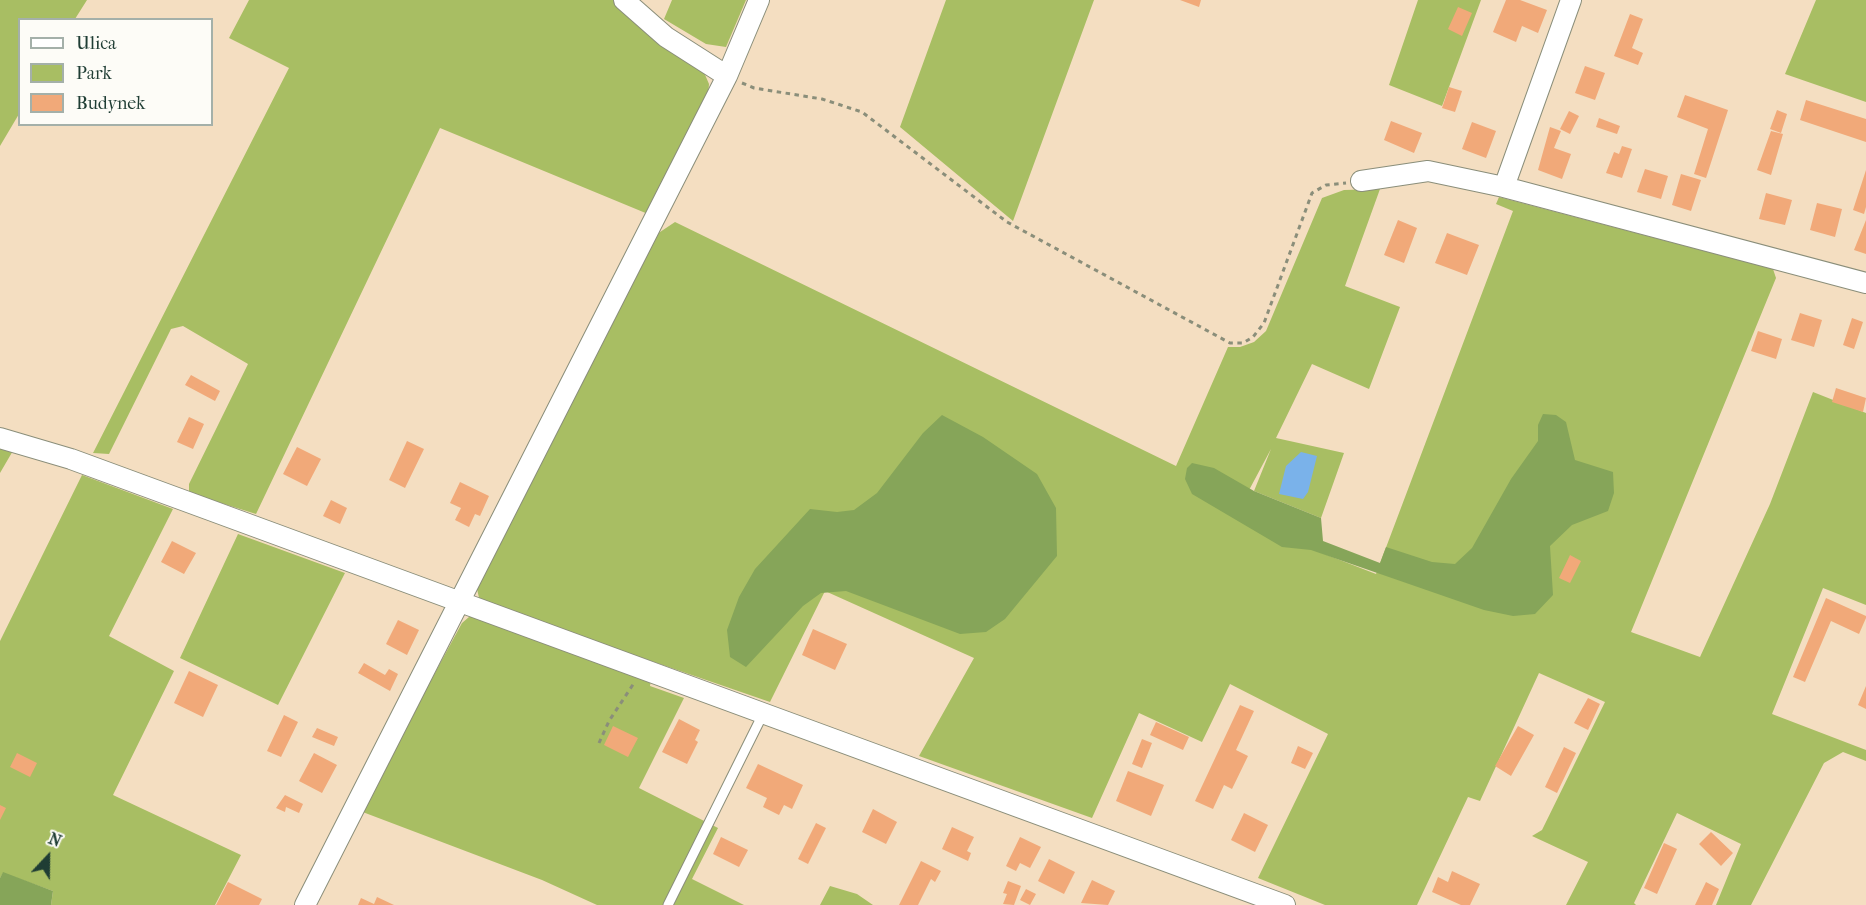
<!DOCTYPE html>
<style>
body{margin:0}
#map{position:relative;width:1866px;height:905px;overflow:hidden;background:#f4dec1;font-family:"IM FELL French Canon",serif}
canvas{display:block}
.legend{position:absolute;left:18px;top:18px;width:195px;height:108px;box-sizing:border-box;background:#fdfcf7;border:2px solid #a4b0a9;margin:0;padding:8px 10px;list-style:none;font-size:18px;color:#1f3d34}
.legend li{display:flex;align-items:center;gap:12px;height:30px}
.legend b{width:30px;border:2px solid #a4b0a9}
.north{position:absolute;left:18px;top:827px;width:60px;height:60px;-webkit-text-stroke:4px #fdfcf7;paint-order:stroke;rotate:22deg;font-size:16px;font-weight:700;line-height:24px;text-align:center;color:#1f3d34}
.north::after{content:'';display:block;margin:auto;width:21px;height:27px;background:#1f3d34;clip-path:polygon(50% 0,100% 100%,50% 72%,0 100%)}
</style>
<div id="map">
<canvas width="1866" height="905"></canvas>
<ul class="legend">
<li><b style="height:8px;background:#fff"></b>Ulica</li>
<li><b style="height:16px;background:#a8be63"></b>Park</li>
<li><b style="height:16px;background:#f1a979"></b>Budynek</li>
</ul>
<div class="north">N</div>
</div>
<script>
const context = document.querySelector('canvas').getContext('2d');
context.lineJoin = 'round';
function fillPath(path, color) {
  context.fillStyle = color;
  context.fill(path, 'evenodd');
}
function poly(rows) {
  const path = new Path2D();
  for (const r of rows) {
    path.moveTo(r[0], r[1]);
    for (let i = 2; i < r.length; i += 2) path.lineTo(r[i], r[i + 1]);
  }
  return path;
}
function trace(path, color, width, dash) {
  context.strokeStyle = color;
  context.lineWidth = width;
  context.lineCap = dash ? 'butt' : 'round';
  context.setLineDash(dash || []);
  context.stroke(path);
}
const green = poly([
 [0,0,87,0,75,19,20,20,19,114,0,146],
 [249,0,620,0,703,70,709,84,708,95,648,214,440,128,256,514,189,493,189,484,248,364,183,326,171,329,109,454,93,453,289,68,229,38],
 [672,0,746,0,726,47,706,44,664,19],
 [946,0,1094,0,1013,221,900,127],
 [1418,0,1481,0,1442,106,1389,85],
 [1816,0,1866,0,1866,102,1785,74],
 [1380,189,1345,286,1400,307,1369,389,1312,364,1276,438,1344,453,1321,518,1254,491,1271,449,1240,507,1309,548,1376,574,1513,211,1496,204,1499,197,1773,269,1776,278,1631,632,1700,657,1770,504,1813,392,1866,413,1866,605,1823,588,1772,714,1866,750,1866,761,1843,752,1824,763,1751,905,1716,905,1741,844,1677,813,1634,903,1636,905,1566,905,1588,862,1532,836,1542,830,1605,702,1539,673,1480,801,1468,797,1417,905,1325,905,1258,878,1328,734,1230,684,1202,742,1139,713,1092,818,919,756,974,658,825,591,770,702,480,602,477,589,657,234,675,222,1176,466,1228,347,1240,347,1254,342,1266,331,1322,198,1344,190],
 [0,446,14,449,0,473],
 [82,475,173,509,109,636,174,671,113,795,241,855,215,905,51,905,53,891,3,873,0,878,0,641],
 [238,534,345,573,278,705,180,658],
 [469,617,480,617,651,680,650,686,684,698,639,788,718,828,692,879,744,905,597,905,542,880,360,811,462,623],
 [830,886,857,894,873,905,820,905]
]);
const forest = poly([
 [1543,414,1556,415,1566,422,1575,460,1613,472,1614,493,1608,511,1572,525,1550,546,1553,595,1535,614,1513,616,1484,610,1311,550,1282,547,1192,494,1185,479,1187,468,1192,463,1214,468,1254,491,1321,518,1323,541,1380,563,1386,547,1432,562,1455,564,1472,548,1511,479,1538,441,1538,425],
 [942,415,983,437,1037,474,1056,508,1057,556,1005,619,986,632,960,634,846,591,821,593,803,606,746,667,730,657,727,630,739,597,755,569,810,509,837,512,854,510,877,493,923,433],
 [3,872,53,891,51,905,0,905,0,878]
]);
const water = poly([
 [1301,452,1317,456,1308,492,1303,499,1279,494,1286,466]
]);
const building = poly([
 [1180,0,1201,0,1199,7],
 [1506,0,1520,0,1547,10,1538,33,1522,26,1516,42,1493,32],
 [1458,7,1472,13,1462,36,1448,29],
 [1630,14,1643,19,1632,48,1643,53,1638,65,1614,56],
 [1585,66,1605,73,1595,100,1575,93],
 [1449,87,1462,91,1455,112,1442,108],
 [1685,95,1728,110,1706,178,1694,174,1708,129,1677,117],
 [1806,100,1866,119,1866,142,1800,120],
 [1777,110,1787,114,1781,133,1770,129],
 [1569,111,1579,116,1570,134,1560,129],
 [1599,118,1620,126,1617,134,1596,127],
 [1391,121,1422,133,1414,153,1384,140],
 [1472,122,1496,131,1486,158,1462,149],
 [1550,127,1561,131,1554,148,1571,154,1562,179,1538,170],
 [1771,131,1783,134,1771,175,1757,170],
 [1622,146,1632,149,1622,178,1606,173,1614,152,1619,154],
 [1645,169,1668,176,1661,199,1637,192],
 [1866,170,1866,207,1864,214,1853,210],
 [1681,174,1701,180,1691,211,1672,205],
 [1766,193,1792,200,1785,225,1759,219],
 [1817,203,1842,209,1835,237,1810,230],
 [1398,220,1417,228,1404,263,1384,255],
 [1866,220,1866,254,1854,250],
 [1447,233,1479,245,1467,275,1435,263],
 [1800,313,1822,320,1814,347,1791,340],
 [1852,318,1863,322,1854,349,1843,345],
 [1758,331,1782,339,1776,359,1751,351],
 [191,375,220,391,215,401,185,385],
 [1836,388,1866,398,1863,412,1832,402],
 [189,417,204,424,193,449,177,442],
 [407,441,424,449,405,488,389,480],
 [297,447,321,459,307,486,283,474],
 [460,482,489,496,480,516,475,514,469,527,455,520,461,508,450,503],
 [331,500,347,508,340,524,323,516],
 [172,541,196,553,184,574,161,562],
 [1570,555,1581,561,1570,583,1559,578],
 [1826,598,1866,616,1866,618,1859,634,1831,621,1805,682,1793,677],
 [398,620,419,630,407,655,386,644],
 [813,629,847,644,835,670,802,655],
 [364,663,385,675,389,669,398,674,390,691,358,673],
 [189,671,218,685,203,717,174,703],
 [1866,686,1866,709,1858,705],
 [1588,698,1600,704,1588,730,1574,723],
 [1240,705,1254,711,1236,750,1248,756,1232,789,1224,785,1213,809,1195,801],
 [284,715,298,722,281,757,267,751],
 [679,719,700,730,695,740,698,742,687,764,662,752],
 [1156,722,1189,737,1183,750,1150,735],
 [613,726,638,738,628,757,604,745],
 [1518,726,1534,735,1511,776,1495,766],
 [317,728,338,737,334,746,312,737],
 [1142,739,1152,743,1142,768,1132,764],
 [1298,746,1313,753,1305,769,1291,763],
 [1564,747,1576,753,1557,793,1545,787],
 [17,753,37,763,30,777,10,767],
 [314,753,337,765,322,793,299,781],
 [758,764,803,785,792,809,784,805,779,815,763,807,767,798,746,788],
 [1128,771,1164,785,1151,816,1116,801],
 [285,795,303,804,299,813,286,807,285,812,276,808],
 [0,805,6,808,0,820],
 [873,809,897,822,886,844,862,832],
 [1244,813,1268,825,1255,852,1231,840],
 [816,823,826,828,808,864,798,859],
 [952,827,974,837,967,851,971,853,968,861,942,849],
 [1711,832,1733,853,1721,866,1699,844],
 [721,837,748,850,739,867,713,854],
 [1020,837,1041,847,1030,868,1020,863,1016,871,1006,866],
 [1664,843,1677,849,1657,894,1644,888],
 [1049,859,1075,872,1064,894,1038,881],
 [921,861,941,871,935,882,931,879,918,905,899,905],
 [1452,871,1480,884,1470,905,1461,905,1432,892,1438,877,1448,882],
 [1092,880,1115,891,1108,905,1081,903],
 [1008,881,1021,886,1014,905,1003,904,1007,894,1003,893],
 [228,882,262,899,259,905,216,905],
 [1706,882,1719,889,1712,905,1695,905],
 [1026,889,1036,894,1030,905,1020,900],
 [377,897,394,905,358,905,361,898,374,904]
]);
const path = poly([
 [742,83,754,88,822,99,862,112,1007,222,1230,343,1243,343,1253,337,1264,323,1312,193,1326,185,1346,183],
 [599,743,609,721,634,683]
]);
const service = poly([
 [668,905,763,714]
]);
const minor = poly([
 [624,0,666,37,727,76],
 [1361,181,1428,171,1504,187,1866,283],
 [1504,187,1571,0],
 [0,438,71,459,1285,905],
 [305,905,727,76,759,0]
]);
fillPath(green, '#a8be63');
fillPath(forest, '#86a559');
fillPath(water, '#7ab2ea');
fillPath(building, '#f1a979');
trace(service, '#8a8e7a', 11);
trace(minor, '#8a8e7a', 22);
trace(path, '#8a8e7a', 3, [4.5, 4.5]);
trace(service, '#fff', 9);
trace(minor, '#fff', 20);
</script>
